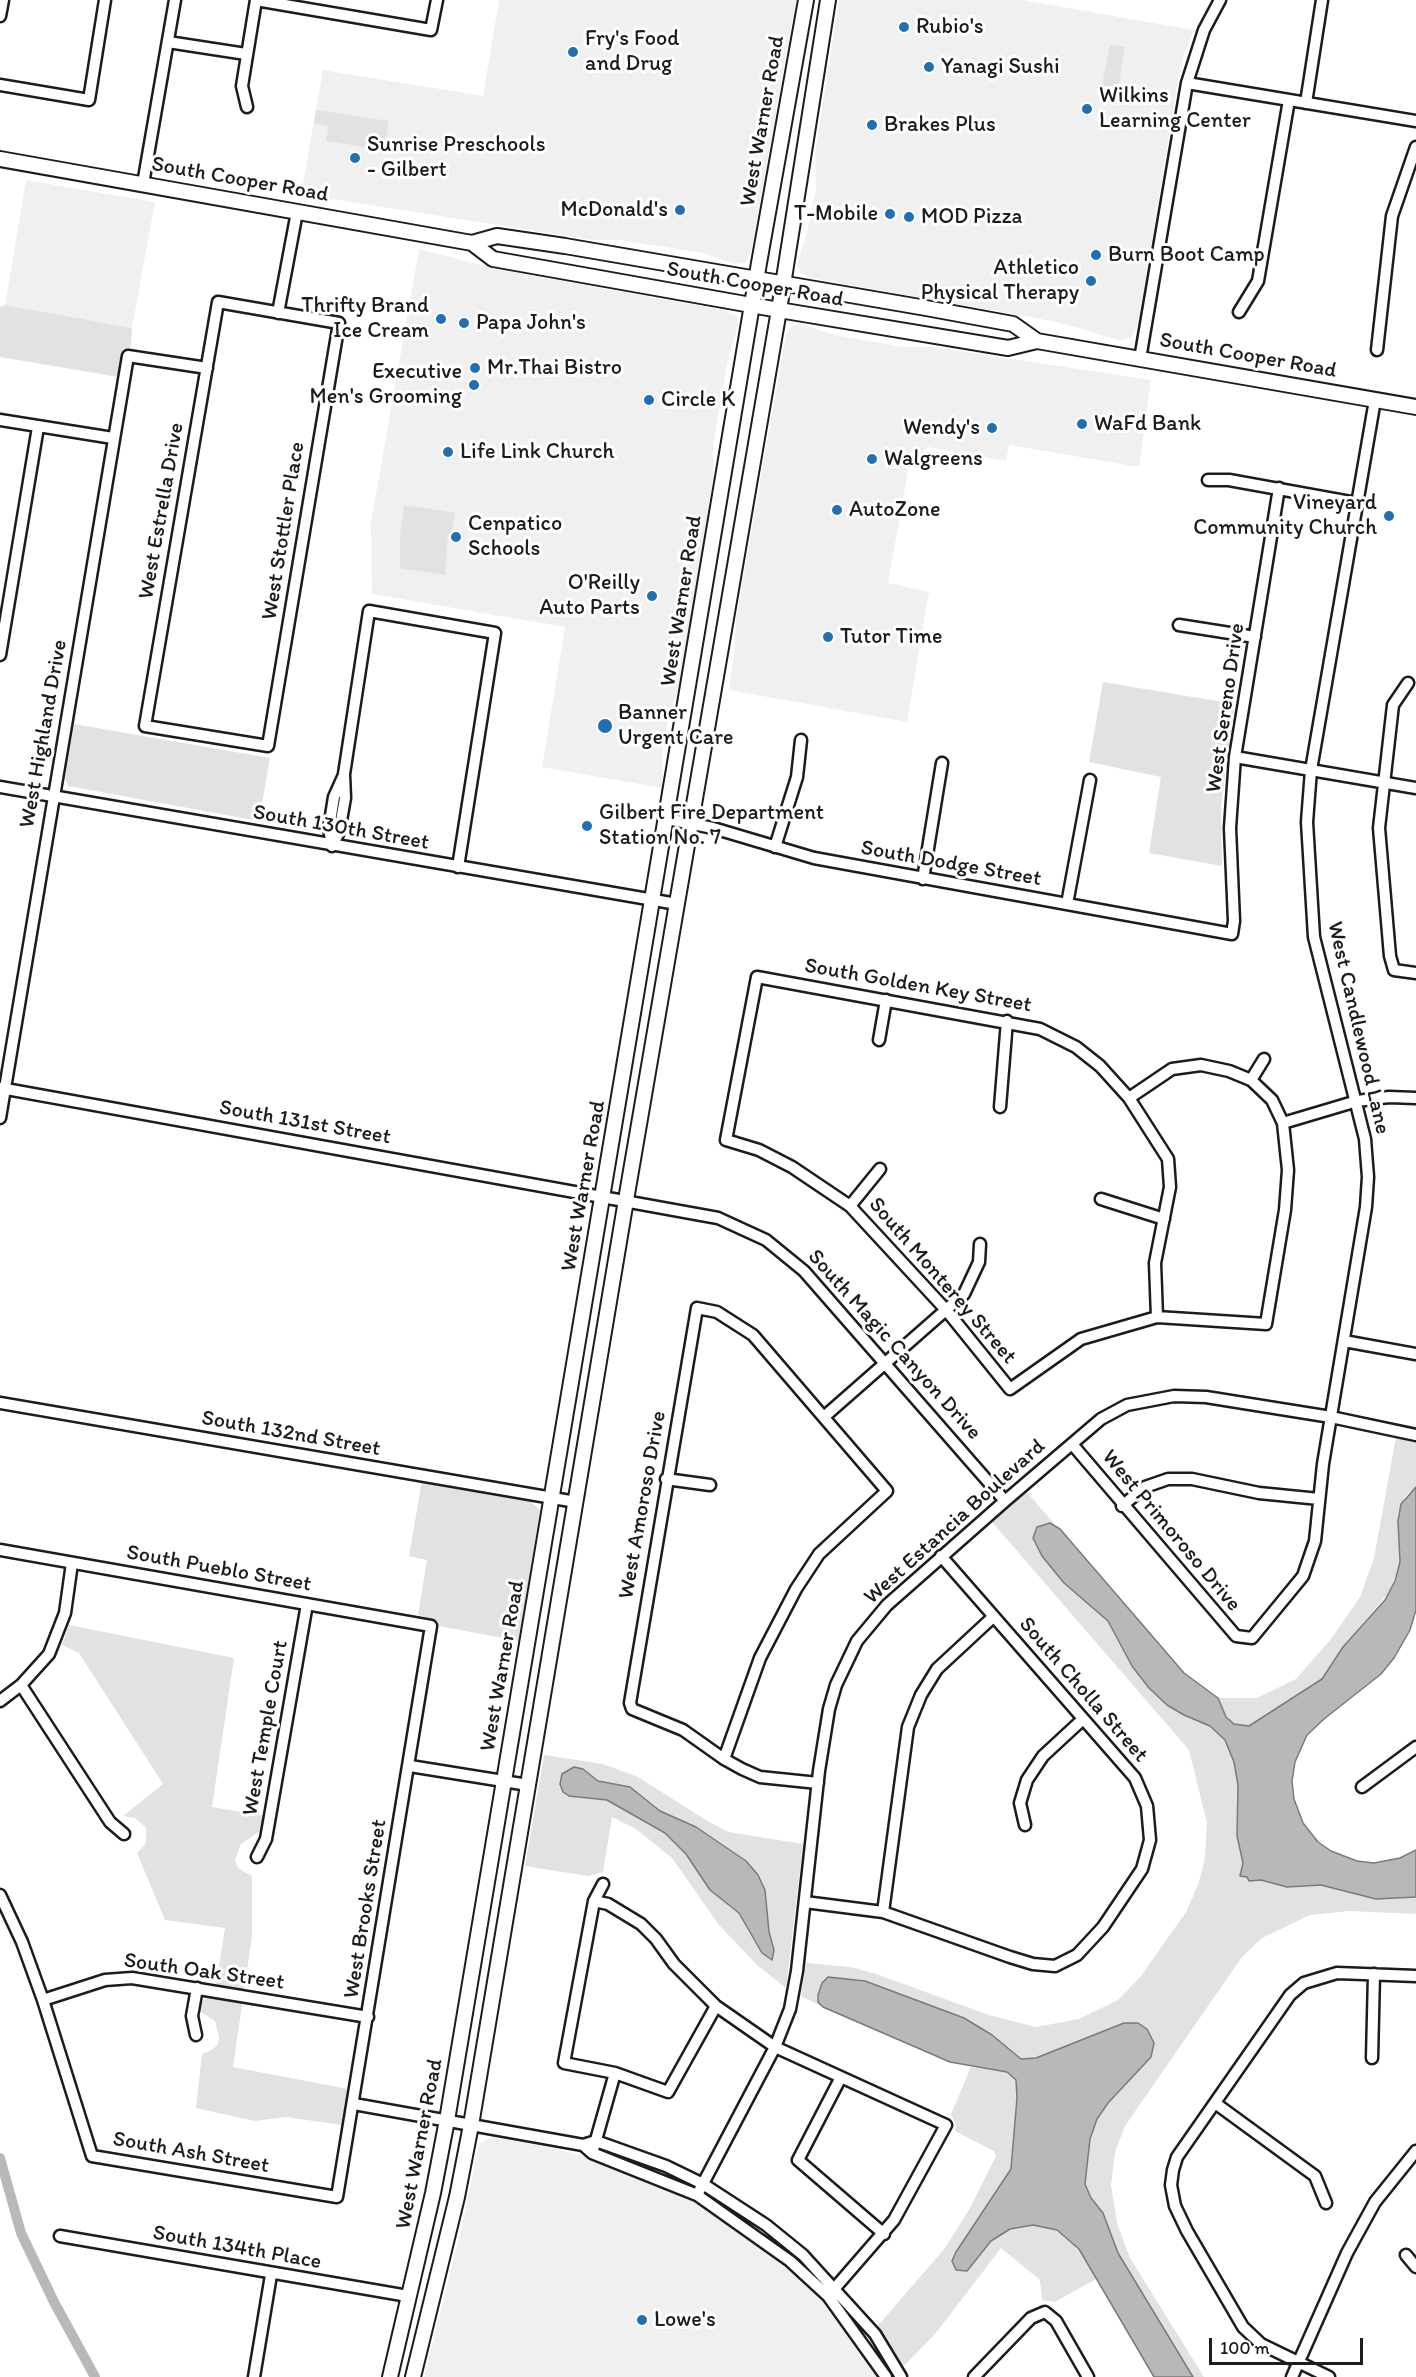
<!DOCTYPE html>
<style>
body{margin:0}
#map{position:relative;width:1416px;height:2377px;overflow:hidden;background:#fff;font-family:Itim,sans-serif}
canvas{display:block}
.scale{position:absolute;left:1209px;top:2338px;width:154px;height:27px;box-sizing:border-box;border:3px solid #1c1c1c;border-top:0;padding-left:8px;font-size:18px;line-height:21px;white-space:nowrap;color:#1c1c1c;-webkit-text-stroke:4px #fff;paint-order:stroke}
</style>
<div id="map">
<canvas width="1416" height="2377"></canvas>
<div class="scale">100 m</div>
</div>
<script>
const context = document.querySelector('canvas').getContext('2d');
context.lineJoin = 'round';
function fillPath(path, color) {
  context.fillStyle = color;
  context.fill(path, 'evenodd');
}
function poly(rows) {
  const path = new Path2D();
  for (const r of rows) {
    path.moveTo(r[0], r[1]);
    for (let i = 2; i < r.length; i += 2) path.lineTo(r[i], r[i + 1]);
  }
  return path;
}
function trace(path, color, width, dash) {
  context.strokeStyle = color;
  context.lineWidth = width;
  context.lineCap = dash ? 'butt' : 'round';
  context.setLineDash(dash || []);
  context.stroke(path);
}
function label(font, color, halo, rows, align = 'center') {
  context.font = font + ' Itim,sans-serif';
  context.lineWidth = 6;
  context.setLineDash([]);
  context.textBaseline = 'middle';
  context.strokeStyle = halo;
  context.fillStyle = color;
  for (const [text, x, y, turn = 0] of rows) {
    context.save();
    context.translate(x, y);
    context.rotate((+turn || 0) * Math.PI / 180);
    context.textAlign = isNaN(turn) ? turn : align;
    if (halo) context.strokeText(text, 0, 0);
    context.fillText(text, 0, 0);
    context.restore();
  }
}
const built = poly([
 [499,0,796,0,751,252,745,263,735,264,703,253,620,240,592,240,301,194,323,70,483,96],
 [839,0,1022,0,1194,30,1183,58,1176,93,1138,325,1131,338,1120,340,1057,322,811,278,800,272,797,265,808,228,816,189,815,153],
 [26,180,155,202,132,328,5,305],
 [419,249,500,270,723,310,737,316,738,326,728,359,713,445,713,478,682,679,669,715,662,753,662,788,542,767,565,627,372,594,371,523],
 [802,324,834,335,903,347,933,347,1151,380,1139,467,1009,445,1006,461,928,447,909,465,888,583,929,592,907,722,729,690,734,656,736,619,786,334,793,325],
 [492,2137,543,2146,612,2163,694,2199,790,2267,817,2292,880,2377,424,2377,462,2226,479,2144]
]);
const green = poly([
 [1110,45,1125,47,1116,103,1099,100],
 [316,110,389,121,384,150,326,141,329,126,314,123],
 [5,305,132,328,131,346,122,353,118,377,0,357,0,307],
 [404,505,455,513,452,534,448,534,445,575,400,568,400,536],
 [1103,682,1235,704,1221,806,1222,866,1149,853,1161,777,1089,762],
 [74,724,270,758,259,821,68,786,65,779],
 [1396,1437,1416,1443,1416,1487,1405,1496,1398,1512,1400,1562,1390,1591,1343,1647,1322,1679,1257,1722,1249,1726,1234,1724,1223,1712,1218,1698,1257,1698,1296,1679,1331,1639,1360,1597,1374,1558],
 [422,1481,529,1500,540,1510,519,1641,439,1626,429,1618,418,1615,427,1560,409,1556],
 [1027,1492,1056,1526,1046,1523,1033,1538,1048,1564,1064,1583,1108,1621,1132,1666,1149,1688,1167,1705,1184,1715,1210,1726,1225,1740,1234,1762,1238,1785,1237,1836,1243,1858,1242,1872,1249,1881,1261,1880,1294,1887,1321,1885,1376,1899,1416,1897,1416,1914,1349,1911,1310,1915,1262,1938,1242,1957,1125,2126,1115,2152,1111,2185,1117,2223,1130,2258,1204,2377,1193,2377,1180,2360,1118,2253,1103,2213,1091,2198,1085,2184,1090,2139,1097,2119,1108,2103,1145,2064,1154,2049,1021,2059,992,2035,964,2018,865,1981,857,1979,822,1983,817,1998,823,2007,801,1996,806,1963,851,1967,876,1974,989,2015,1036,2027,1079,2019,1118,2000,1141,1976,1186,1912,1198,1885,1205,1858,1207,1823,1189,1750,992,1522],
 [69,1625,234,1658,212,1807,266,1816,263,1829,241,1844,235,1860,238,1868,252,1876,252,1936,233,2067,348,2089,342,2125,286,2117,255,2121,196,2108,202,2054,212,2050,218,2044,219,2037,215,2021,201,2012,200,2006,204,1999,214,1998,225,1928,165,1920,137,1853,146,1843,146,1828,135,1818,123,1816,163,1784,79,1653,62,1645],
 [544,1755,603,1764,638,1777,709,1822,729,1832,803,1844,786,1988,757,1965,719,1925,672,1858,636,1829,612,1817,603,1872,588,1876,525,1866],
 [971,2067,1008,2072,1016,2080,1017,2098,1011,2169,964,2273,996,2237,1010,2229,1033,2225,1051,2228,1067,2237,1079,2249,1096,2279,1055,2302,1042,2300,1040,2280,1001,2248,936,2333,902,2368,875,2329,945,2248,970,2208,996,2156,994,2151,955,2131,956,2126,951,2114]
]);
const water = poly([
 [1416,1487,1416,1610,1410,1630,1394,1658,1381,1674,1324,1719,1307,1735,1295,1762,1292,1781,1294,1799,1303,1823,1318,1842,1331,1851,1357,1861,1374,1863,1400,1858,1416,1850,1416,1897,1376,1899,1321,1885,1287,1887,1261,1880,1249,1881,1247,1877,1240,1876,1243,1863,1237,1836,1238,1785,1234,1762,1225,1740,1210,1726,1184,1715,1167,1705,1149,1688,1132,1666,1108,1621,1064,1583,1042,1556,1033,1538,1037,1527,1050,1523,1060,1529,1184,1673,1218,1698,1226,1717,1234,1724,1249,1726,1322,1679,1343,1647,1385,1600,1395,1581,1400,1562,1398,1521,1401,1504,1416,1487],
 [574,1767,583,1769,598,1781,630,1787,660,1811,696,1827,746,1861,758,1875,765,1890,769,1932,774,1950,772,1960,762,1953,739,1913,710,1890,686,1854,665,1833,607,1800,569,1796,563,1792,560,1784,562,1774,574,1767],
 [828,1977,865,1981,964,2018,992,2035,1021,2059,1036,2058,1124,2023,1138,2023,1147,2029,1154,2043,1151,2057,1108,2103,1097,2119,1090,2139,1085,2184,1091,2198,1103,2213,1118,2253,1193,2377,1154,2377,1079,2249,1057,2230,1033,2225,1010,2229,991,2241,967,2271,956,2270,952,2261,956,2252,1011,2169,1017,2098,1016,2080,1007,2072,950,2062,823,2007,818,2002,818,1995,822,1983,828,1977]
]);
const canal = poly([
 [0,2158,21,2233,54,2302,95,2377]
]);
const minor = poly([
 [256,0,431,30,437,0],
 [0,16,3,0],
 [168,42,246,54],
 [1187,83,1416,121],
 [0,85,89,100,105,0],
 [1306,103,1322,0],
 [247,107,242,86,256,0],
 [143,184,175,0],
 [218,302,339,323,268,746,145,726,218,302],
 [1239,312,1258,281,1289,100],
 [278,313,297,212],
 [1377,350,1392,216,1416,147],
 [1140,359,1187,83,1204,30,1220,0],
 [0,420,113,438],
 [1208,480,1229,480,1356,503],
 [1179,625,1255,637],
 [0,655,38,427],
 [1408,683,1393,705,1379,828,1390,956,1394,970,1416,973],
 [1235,757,1416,788],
 [0,787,677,904],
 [667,819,713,828,814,858,1232,934,1234,921,1230,828,1235,757,1279,488],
 [332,846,339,832,345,798,344,774,369,611,495,633,458,867],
 [332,846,329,828,334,797,343,777],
 [775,847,797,777,801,740],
 [923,879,942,763],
 [1067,904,1090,780],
 [757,977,1040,1029,1076,1047,1100,1066,1129,1098,1172,1069,1201,1065,1229,1071,1251,1080,1272,1100,1283,1123,1288,1170,1285,1210,1266,1324,1157,1317,1081,1339,1010,1389,947,1311,850,1206,792,1167,759,1150,726,1140,757,977],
 [879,1040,886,1000],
 [1251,1080,1264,1059],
 [0,1088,718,1218,766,1240,804,1271,1005,1501],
 [1129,1098,1168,1159,1170,1187,1155,1263,1157,1317],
 [1000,1107,1007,1021],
 [0,1118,128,356,207,368],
 [1283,1123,1357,1101,1389,1097,1416,1098],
 [1101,1199,1164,1219],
 [850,1206,880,1169],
 [1344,1341,1416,1354],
 [0,1403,576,1502],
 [825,1416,964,1294,979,1262,980,1244],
 [1072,1444,1236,1636,1252,1638,1303,1576,1315,1541,1323,1464,1366,1207,1368,1177,1365,1139,1314,937,1307,822,1311,770,1375,400],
 [666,1479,710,1485],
 [1122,1506,1145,1487,1168,1479,1192,1479,1259,1493,1319,1499],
 [0,1550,431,1626,337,2197,92,2156,43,2000,22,1942,0,1895],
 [21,1685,110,1822,124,1834],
 [0,1701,21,1685,49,1654,65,1613,72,1563],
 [724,1759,760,1658,796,1589,819,1554,887,1491,753,1335,717,1312,697,1308,630,1703,632,1709,683,1730,724,1759,742,1769,760,1777,818,1783],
 [410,1766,528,1785],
 [1362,1787,1416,1747],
 [1025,1825,1020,1803,1027,1780,1043,1756,1083,1719],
 [257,1857,266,1839,307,1604],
 [603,1884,594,1901,564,2063,615,2073,668,2092,716,2006],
 [594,1901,608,1904,641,1924,656,1939,674,1964,716,2006,775,2047,946,2125,894,2220,828,2296],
 [805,1902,883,1912,1010,1957,1033,1964,1055,1966,1077,1955,1103,1927,1142,1869,1150,1840,1147,1806,1135,1778,941,1556],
 [883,1912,908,1727,921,1695,937,1669,993,1617],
 [43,2000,105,1980,132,1978,368,2017],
 [196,2035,192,2016,197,1988],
 [1372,2058,1374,1974],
 [840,2079,798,2160,884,2234],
 [1215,2103,1315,2176,1326,2203],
 [354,2104,583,2145,596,2141,666,2166,703,2184,766,2225,803,2255,875,2334,901,2377],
 [583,2145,592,2153,697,2195,790,2261,828,2296,886,2377],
 [594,2147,615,2073],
 [697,2195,775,2047,790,2009,797,1971,819,1771,829,1709,836,1685,857,1641,887,1605,1005,1501,1101,1419,1127,1405,1174,1396,1206,1397,1331,1417,1416,1435],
 [60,2236,408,2296],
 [1406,2255,1416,2267],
 [254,2377,271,2275],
 [974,2377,1031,2318,1045,2312,1056,2321,1088,2377],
 [1292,2377,1347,2253,1375,2202,1416,2151],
 [1329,2377,1261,2344,1243,2327,1187,2231,1175,2206,1171,2185,1173,2170,1177,2157,1274,2018,1290,1995,1304,1983,1337,1973,1416,1976]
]);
const major = poly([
 [0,159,472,243,497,236,565,246,926,308,1013,324,1037,341],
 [472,243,493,259,779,310,1008,348,1037,341,1416,407],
 [390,2377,433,2193,447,2120,759,263,806,0],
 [413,2377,457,2197,471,2125,626,1200,779,310,828,0]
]);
const markers = [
 [904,27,6,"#1f6fb2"],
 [573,52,6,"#1f6fb2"],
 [929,67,6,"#1f6fb2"],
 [1087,109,6,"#1f6fb2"],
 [872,125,6,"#1f6fb2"],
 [355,158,6,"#1f6fb2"],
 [680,210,6,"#1f6fb2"],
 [890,214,6,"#1f6fb2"],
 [909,217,6,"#1f6fb2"],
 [1096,255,6,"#1f6fb2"],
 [1091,281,6,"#1f6fb2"],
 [441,319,6,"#1f6fb2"],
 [464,323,6,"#1f6fb2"],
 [475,368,6,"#1f6fb2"],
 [474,385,6,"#1f6fb2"],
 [649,400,6,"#1f6fb2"],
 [1082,424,6,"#1f6fb2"],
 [992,428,6,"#1f6fb2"],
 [448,452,6,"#1f6fb2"],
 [872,459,6,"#1f6fb2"],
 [837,510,6,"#1f6fb2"],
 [1389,516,6,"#1f6fb2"],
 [456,537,6,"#1f6fb2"],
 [652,596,6,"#1f6fb2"],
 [828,637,6,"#1f6fb2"],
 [605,726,8,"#1f6fb2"],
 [587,826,6,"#1f6fb2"],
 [642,2320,6,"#1f6fb2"]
];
const poiNames = [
 ["Rubio's",916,27],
 ["Fry's Food",585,39],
 ["and Drug",585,64],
 ["Yanagi Sushi",941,67],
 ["Wilkins",1099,96],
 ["Learning Center",1099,121],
 ["Brakes Plus",884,125],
 ["Sunrise Preschools",367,145],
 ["- Gilbert",367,170],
 ["McDonald's",668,210,"right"],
 ["T-Mobile",878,214,"right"],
 ["MOD Pizza",921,217],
 ["Burn Boot Camp",1108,255],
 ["Athletico",1079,268,"right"],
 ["Physical Therapy",1079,293,"right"],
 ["Thrifty Brand",429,306,"right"],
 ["Ice Cream",429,331,"right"],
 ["Papa John's",476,323],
 ["Mr.Thai Bistro",487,368],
 ["Executive",462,372,"right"],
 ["Men's Grooming",462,397,"right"],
 ["Circle K",661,400],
 ["WaFd Bank",1094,424],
 ["Wendy's",980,428,"right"],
 ["Life Link Church",460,452],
 ["Walgreens",884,459],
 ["Vineyard",1377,503,"right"],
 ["Community Church",1377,528,"right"],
 ["AutoZone",849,510],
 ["Cenpatico",468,524],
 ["Schools",468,549],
 ["O'Reilly",640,583,"right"],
 ["Auto Parts",640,608,"right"],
 ["Tutor Time",840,637],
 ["Banner",618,713],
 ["Urgent Care",618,738],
 ["Gilbert Fire Department",599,813],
 ["Station No. 7",599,838],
 ["Lowe's",654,2320]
];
const streetNames = [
 ["West Warner Road",763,121,-80],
 ["South Cooper Road",240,180,10],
 ["South Cooper Road",755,285,10],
 ["South Cooper Road",1248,356,10],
 ["West Estrella Drive",162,511,-80],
 ["West Stottler Place",284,531,-81],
 ["West Warner Road",682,601,-81],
 ["West Sereno Drive",1226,708,-82],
 ["West Highland Drive",44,734,-80],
 ["South 130th Street",341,828,10],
 ["South Dodge Street",951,864,10],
 ["South Golden Key Street",918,986,10],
 ["West Candlewood Lane",1358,1028,77],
 ["South 131st Street",305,1123,10],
 ["West Warner Road",584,1186,-80],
 ["South Monterey Street",942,1281,49],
 ["South Magic Canyon Drive",894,1345,48],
 ["South 132nd Street",291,1434,10],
 ["West Amoroso Drive",643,1505,-80],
 ["West Estancia Boulevard",955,1522,-42],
 ["West Primoroso Drive",1171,1531,50],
 ["South Pueblo Street",219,1569,10],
 ["West Warner Road",503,1666,-80],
 ["South Cholla Street",1083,1690,49],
 ["West Temple Court",266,1728,-80],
 ["West Brooks Street",366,1909,-81],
 ["South Oak Street",204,1972,8],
 ["West Warner Road",420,2144,-79],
 ["South Ash Street",191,2153,10],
 ["South 134th Place",237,2248,10]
];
fillPath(built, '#f0f0f0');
fillPath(green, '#e2e2e2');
fillPath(water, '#b8b8b8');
trace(water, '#7a7a7a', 1.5);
trace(canal, '#b8b8b8', 10);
trace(minor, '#1c1c1c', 15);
trace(major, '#1c1c1c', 18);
trace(minor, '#fff', 10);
trace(major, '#fff', 14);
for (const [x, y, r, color] of markers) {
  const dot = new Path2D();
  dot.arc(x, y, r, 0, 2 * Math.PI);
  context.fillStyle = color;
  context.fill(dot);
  trace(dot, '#fff', 2);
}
label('22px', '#1c1c1c', '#fff', poiNames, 'left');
label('22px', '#1c1c1c', '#fff', streetNames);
</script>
